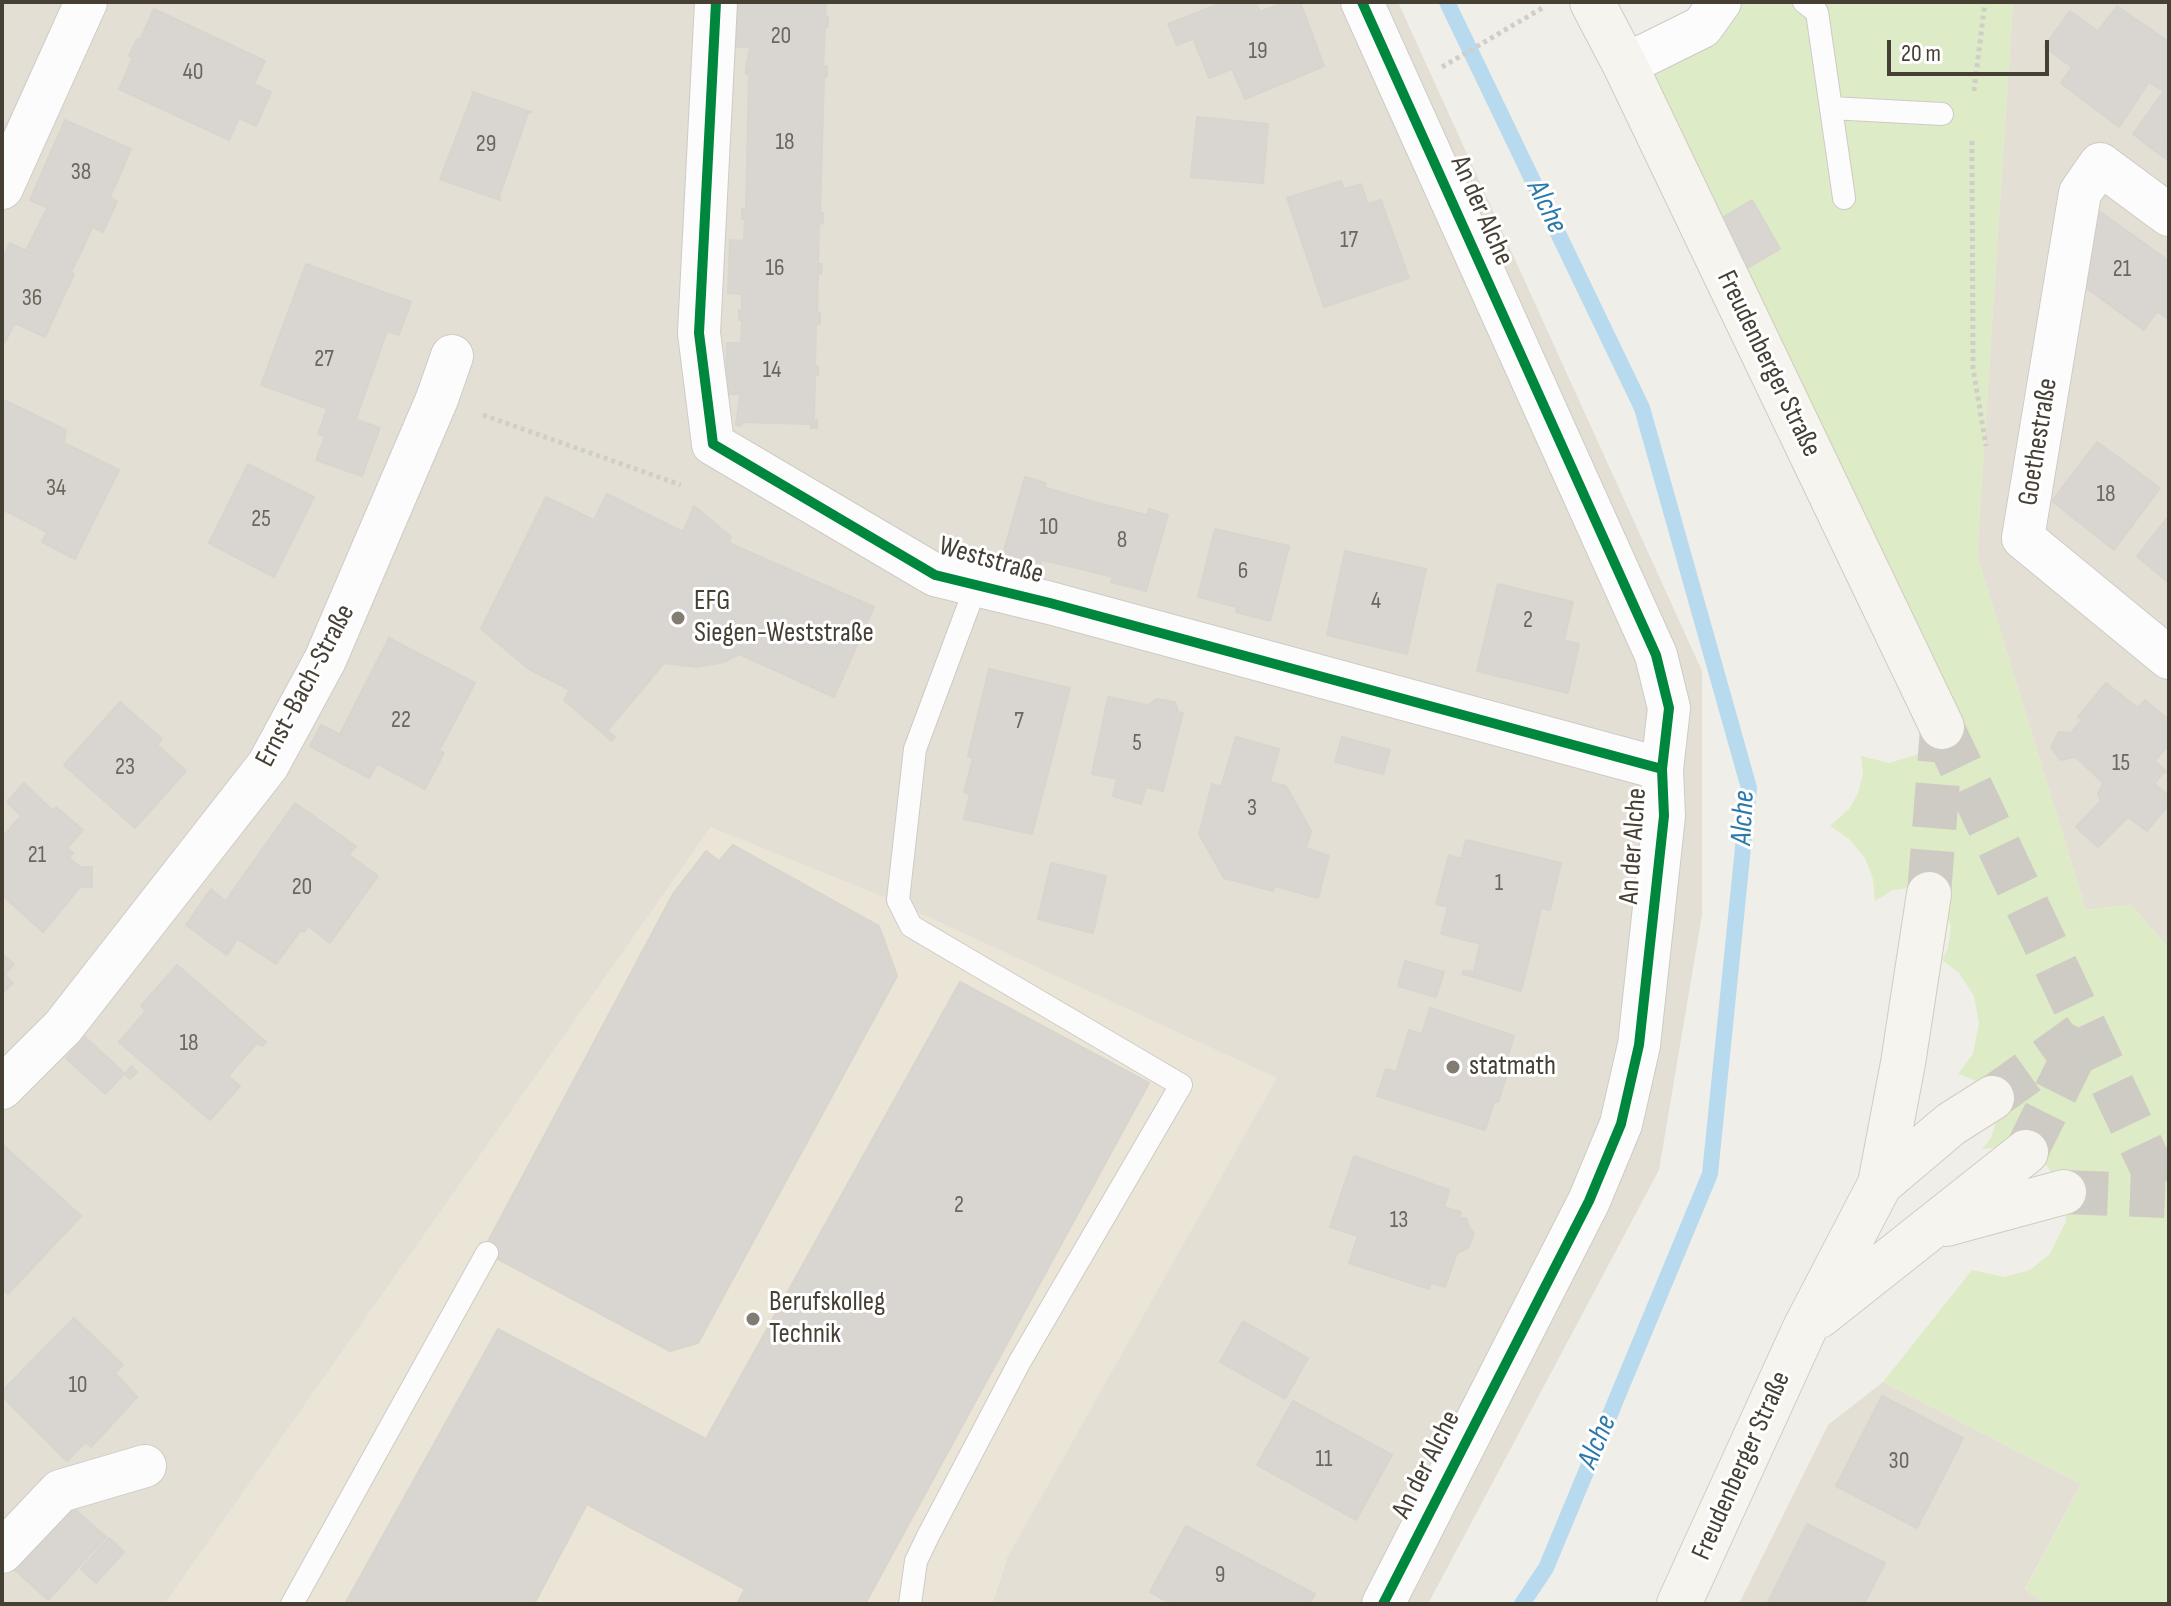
<!DOCTYPE html>
<meta charset="utf-8">
<style>
body{margin:0}
#map{position:relative;width:2171px;height:1606px;overflow:hidden;background:#f0eee8;font-family:"Sofia Sans Condensed",sans-serif}
canvas{display:block}
.frame{position:absolute;inset:0;border:4px solid #463f34;pointer-events:none}
.scale{position:absolute;left:1887px;top:40px;width:162px;height:36px;box-sizing:border-box;border:4px solid #463f34;border-top:0;padding-left:10px;font-size:24px;line-height:28px;white-space:nowrap;color:#463f34;-webkit-text-stroke:6px #fff;paint-order:stroke}
</style>
<div id="map">
<canvas width="2171" height="1606"></canvas>
<div class="frame"></div>
<div class="scale">20 m</div>
</div>
<script>
const context = document.querySelector('canvas').getContext('2d');
context.lineJoin = 'round';
function fillPath(path, color) {
  context.fillStyle = color;
  context.fill(path, 'evenodd');
}
function poly(rows) {
  const path = new Path2D();
  for (const r of rows) {
    path.moveTo(r[0], r[1]);
    for (let i = 2; i < r.length; i += 2) path.lineTo(r[i], r[i + 1]);
  }
  return path;
}
function trace(path, color, width, dash) {
  context.strokeStyle = color;
  context.lineWidth = width;
  context.lineCap = dash ? 'butt' : 'round';
  context.setLineDash(dash || []);
  context.stroke(path);
}
function label(font, color, halo, rows, align = 'center') {
  context.font = font + ' "Sofia Sans Condensed",sans-serif';
  context.lineWidth = 6;
  context.setLineDash([]);
  context.textBaseline = 'middle';
  context.strokeStyle = halo;
  context.fillStyle = color;
  for (const [text, x, y, turn = 0] of rows) {
    context.save();
    context.translate(x, y);
    context.rotate((+turn || 0) * Math.PI / 180);
    context.textAlign = isNaN(turn) ? turn : align;
    if (halo) context.strokeText(text, 0, 0);
    context.fillText(text, 0, 0);
    context.restore();
  }
}
const residential = poly([
 [2,2,1398,2,1702,671,1702,915,1659,1170,1428,1604,992,1604,1006,1561,711,827,165,1604,2,1604],
 [2013,2,2169,2,2169,948,2131,905,2086,910,1977,555],
 [1883,1382,2081,1484,2025,1589,2046,1604,1739,1604,1828,1425]
]);
const education = poly([
 [711,827,896,902,1277,1078,1006,1560,992,1604,165,1604]
]);
const green = poly([
 [1720,2,2013,2,1977,555,2086,910,2131,905,2169,948,2169,1604,2046,1604,2025,1590,2081,1484,1883,1382,1972,1270,2004,1277,2030,1270,2050,1254,2066,1221,2064,1192,2047,1166,2027,1152,2002,1147,1982,1149,1991,1138,1997,1118,1983,1086,1974,1080,1958,1074,1973,1054,1979,1023,1974,996,1959,973,1942,960,1948,948,1951,927,1945,909,1909,888,1893,890,1875,901,1873,879,1865,858,1849,839,1830,826,1849,809,1858,793,1863,774,1861,756,1889,763,1916,755,1942,727,1625,65],
 [1751,201,1780,249,1746,269,1717,221]
]);
const stream = poly([
 [1447,2,1642,408,1749,788,1710,1174,1546,1568,1522,1604]
]);
const building = poly([
 [738,2,826,2,825,17,828,17,828,27,825,27,823,67,827,66,827,71,746,69,750,47,736,47,738,2],
 [1224,2,1256,2,1260,12,1177,45,1168,24,1224,2],
 [1285,2,1300,2,1324,66,1245,99,1232,69,1209,78,1193,38,1285,2],
 [2117,6,2169,42,2169,83,2163,91,2149,82,2119,127,2061,83,2072,67,2044,47,2070,11,2098,31,2117,6],
 [154,9,265,61,254,84,271,92,256,126,239,118,229,140,119,89,133,58,129,56,137,39,140,40,154,9],
 [746,69,827,71,827,77,824,77,820,213,823,213,823,217,742,215,742,209,746,209,749,74,746,74,746,69],
 [2169,84,2169,124,2151,148,2133,134,2169,84],
 [472,92,531,112,528,113,499,197,500,200,440,179,473,94,472,92],
 [1197,117,1268,124,1263,183,1191,177,1197,117],
 [65,120,131,149,110,197,117,201,103,232,30,200,65,120],
 [2169,124,2169,161,2151,148,2169,124],
 [1341,181,1344,189,1361,184,1368,204,1381,200,1409,278,1324,307,1287,198,1341,181],
 [1752,200,1780,249,1746,269,1717,221,1752,200],
 [47,208,92,227,82,250,37,228,47,208],
 [2099,211,2169,261,2169,295,2144,330,2074,279,2079,219,2099,211],
 [742,215,823,217,823,223,819,224,818,264,822,264,821,274,818,274,817,312,820,313,820,318,739,316,739,310,742,310,742,294,728,293,730,240,744,241,745,219,742,219,742,215],
 [37,228,82,250,71,272,26,251,37,228],
 [10,243,74,274,45,337,15,323,5,342,2,341,2,260,10,243],
 [306,264,411,302,399,335,387,331,356,419,261,385,306,264],
 [2169,295,2169,320,2157,311,2169,295],
 [739,316,820,318,820,324,816,323,815,366,818,366,818,375,815,375,814,420,817,420,817,428,811,428,811,424,742,422,741,426,736,425,740,394,726,394,727,343,741,343,742,320,739,320,739,316],
 [6,401,66,430,64,443,119,470,75,559,42,542,47,532,2,509,2,409,6,401],
 [327,409,380,428,362,476,316,460,325,436,318,434,327,409],
 [2097,442,2160,488,2114,550,2052,501,2097,442],
 [248,464,314,497,274,577,209,543,248,464],
 [1025,477,1046,483,1044,487,1094,502,1077,568,1041,560,1040,565,1003,554,1025,477],
 [607,494,683,532,694,506,731,537,729,543,874,607,834,697,739,654,724,662,696,667,664,663,607,731,615,737,612,741,564,700,570,690,529,669,481,629,546,497,594,520,607,494],
 [1094,502,1147,515,1149,509,1168,515,1146,591,1111,582,1113,577,1077,568,1094,502],
 [2167,518,2169,519,2169,583,2137,556,2167,518],
 [1215,529,1289,546,1270,621,1236,612,1237,607,1198,597,1215,529],
 [1345,551,1426,569,1407,654,1327,635,1345,551],
 [1498,584,1573,602,1564,640,1579,644,1568,693,1477,671,1498,584],
 [389,638,475,683,439,751,444,753,425,789,366,758,370,750,340,734,389,638],
 [989,669,1070,688,1032,834,964,819,970,794,964,792,973,758,968,756,989,669],
 [2106,683,2138,708,2145,700,2169,720,2169,744,2155,761,2167,772,2163,773,2128,817,2098,847,2076,827,2101,801,2098,794,2103,783,2076,757,2060,760,2051,747,2059,732,2071,733,2082,720,2078,717,2106,683],
 [1108,697,1148,705,1156,699,1175,702,1178,712,1183,713,1163,791,1146,787,1141,804,1113,796,1117,779,1092,774,1108,697],
 [120,702,162,739,157,745,186,771,135,828,64,765,120,702],
 [321,725,370,750,366,758,377,764,369,778,310,746,321,725],
 [1236,737,1279,749,1270,782,1286,786,1311,831,1306,848,1329,856,1318,898,1275,886,1273,891,1224,878,1199,834,1212,784,1221,787,1236,737],
 [1342,737,1390,750,1383,774,1335,762,1342,737],
 [24,783,53,811,56,807,83,830,67,848,73,853,69,858,80,867,92,867,92,887,80,887,43,932,2,895,2,838,21,816,7,802,24,783],
 [2155,784,2169,796,2169,804,2147,831,2128,817,2155,784],
 [295,803,356,846,349,855,378,876,330,943,308,926,304,932,301,930,276,964,236,938,249,920,225,902,295,803],
 [1466,840,1561,863,1550,910,1541,908,1530,956,1441,934,1448,907,1436,904,1449,855,1461,859,1466,840],
 [733,845,879,926,897,976,698,1343,670,1351,483,1251,673,894,706,851,719,861,733,845],
 [1051,863,1106,876,1093,933,1038,919,1051,863],
 [211,889,249,920,227,955,186,925,211,889],
 [1480,943,1530,956,1521,991,1463,974,1463,971,1474,972,1480,943],
 [2,954,14,964,5,975,13,983,2,994,2,954],
 [1405,961,1444,972,1436,997,1398,986,1405,961],
 [177,965,266,1042,262,1046,257,1043,228,1076,240,1086,210,1120,119,1042,146,1011,141,1006,177,965],
 [960,982,1149,1083,865,1604,737,1604,745,1589,587,1504,534,1604,345,1604,498,1329,706,1439,960,982],
 [1430,1008,1514,1036,1505,1065,1510,1066,1498,1102,1494,1102,1485,1130,1377,1096,1386,1069,1396,1072,1409,1030,1422,1034,1430,1008],
 [85,1037,125,1074,131,1066,137,1072,130,1079,124,1074,105,1094,66,1058,85,1037],
 [4,1146,81,1216,8,1294,2,1289,2,1149,4,1146],
 [1354,1156,1449,1190,1444,1207,1461,1212,1459,1217,1467,1219,1467,1223,1474,1234,1468,1248,1457,1253,1445,1287,1431,1283,1429,1289,1349,1263,1358,1236,1330,1227,1354,1156],
 [74,1318,123,1365,115,1373,137,1397,91,1447,18,1375,74,1318],
 [1243,1321,1308,1358,1285,1399,1220,1362,1243,1321],
 [18,1375,86,1442,67,1461,2,1396,2,1391,18,1375],
 [1882,1396,1963,1438,1917,1528,1836,1486,1882,1396],
 [1293,1401,1392,1455,1356,1520,1257,1465,1293,1401],
 [69,1504,106,1537,48,1600,12,1567,69,1504],
 [1807,1524,1885,1563,1864,1604,1767,1604,1807,1524],
 [1186,1526,1315,1594,1309,1604,1172,1604,1150,1592,1186,1526],
 [109,1538,124,1552,96,1583,81,1569,109,1538]
]);
const secondaryTunnel = poly([
 [1942,727,2169,1204],
 [1929,894,1942,730],
 [1992,1098,2080,1035],
 [2026,1152,2086,1031],
 [2064,1192,2165,1196]
]);
const path = poly([
 [1442,67,1544,7],
 [1974,91,1985,2],
 [1972,141,1973,368,1986,446],
 [483,415,681,485]
]);
const lane = poly([
 [1804,2,1817,12,1844,198],
 [1831,108,1942,114],
 [292,1604,487,1253],
 [910,1604,916,1561,928,1536,1019,1363,1181,1085,911,926,898,900,915,749,976,586]
]);
const street = poly([
 [716,2,699,333,713,444,935,575,1050,603,1662,769],
 [1362,2,1656,655,1669,708,1662,769,1664,816,1639,1045,1621,1124,1589,1201,1383,1604],
 [1625,65,1702,27,1720,2],
 [2,188,86,2],
 [2169,215,2100,164,2080,193,2023,538,2169,658],
 [2,1088,63,1027,268,765,325,660,437,399,452,356],
 [2,1552,60,1491,145,1466]
]);
const secondary = poly([
 [1592,2,1625,65,1942,727],
 [1880,1184,1903,1063,1929,894],
 [1946,1224,2064,1192],
 [1819,1316,2026,1152],
 [1679,1604,1805,1328,1880,1184,1951,1124,1992,1098]
]);
const cycleway = poly([
 [716,2,699,333,713,444,935,575,1050,603,1662,769],
 [1362,2,1656,655,1669,708,1662,769,1664,816,1639,1045,1621,1124,1589,1201,1383,1604]
]);
const markers = [
 [678,618,8,"#827c73"],
 [1453,1067,8,"#827c73"],
 [753,1319,8,"#827c73"]
];
const numberNames = [
 ["20",781,37],
 ["19",1258,52],
 ["40",193,73],
 ["18",785,143],
 ["29",486,145],
 ["38",81,173],
 ["17",1349,241],
 ["16",775,269],
 ["21",2122,270],
 ["36",32,299],
 ["27",324,360],
 ["14",772,371],
 ["34",56,489],
 ["18",2106,495],
 ["25",261,520],
 ["10",1049,528],
 ["8",1122,541],
 ["6",1243,572],
 ["4",1376,602],
 ["2",1528,621],
 ["22",401,721],
 ["7",1019,722],
 ["5",1137,744],
 ["15",2121,764],
 ["23",125,768],
 ["3",1252,809],
 ["21",37,856],
 ["1",1499,884],
 ["20",302,888],
 ["18",189,1044],
 ["2",959,1206],
 ["13",1399,1221],
 ["10",78,1386],
 ["11",1324,1460],
 ["30",1899,1462],
 ["9",1220,1576]
];
const streetNames = [
 ["An der Alche",1481,211,66],
 ["Freudenberger Straße",1768,364,64],
 ["Goethestraße",2039,442,-81],
 ["Weststraße",991,561,16],
 ["Ernst-Bach-Straße",306,686,-62],
 ["An der Alche",1634,846,-86],
 ["An der Alche",1427,1465,-63],
 ["Freudenberger Straße",1742,1466,-66]
];
const poiNames = [
 ["EFG",694,602],
 ["Siegen-Weststraße",694,634],
 ["statmath",1469,1067],
 ["Berufskolleg",769,1303],
 ["Technik",769,1335]
];
const waterNames = [
 ["Alche",1546,207,64],
 ["Alche",1744,818,-87],
 ["Alche",1598,1442,-67]
];
fillPath(residential, '#e4dfd5');
fillPath(education, '#ebe5d7');
fillPath(green, '#deebc7');
trace(stream, '#b7daef', 16);
fillPath(building, '#d9d6d1');
trace(building, '#d8d5ce', 2);
trace(secondaryTunnel, '#cecbc4', 44, [44, 22]);
trace(lane, '#cecbc6', 24);
trace(street, '#cecbc6', 44);
trace(secondary, '#d1ccc0', 46);
trace(path, '#d1cec9', 5, [4, 4]);
trace(lane, '#fdfcfc', 22);
trace(street, '#fdfcfc', 42);
trace(secondary, '#f6f4ee', 44);
trace(cycleway, '#00873e', 10);
for (const [x, y, r, color] of markers) {
  const dot = new Path2D();
  dot.arc(x, y, r, 0, 2 * Math.PI);
  context.fillStyle = color;
  context.fill(dot);
  trace(dot, '#fff', 3);
}
label('24px', '#6c665c', null, numberNames);
label('28px', '#463f34', '#fff', streetNames);
label('28px', '#463f34', '#fff', poiNames, 'left');
label('italic 30px', '#2a78ac', '#fff', waterNames);
</script>
